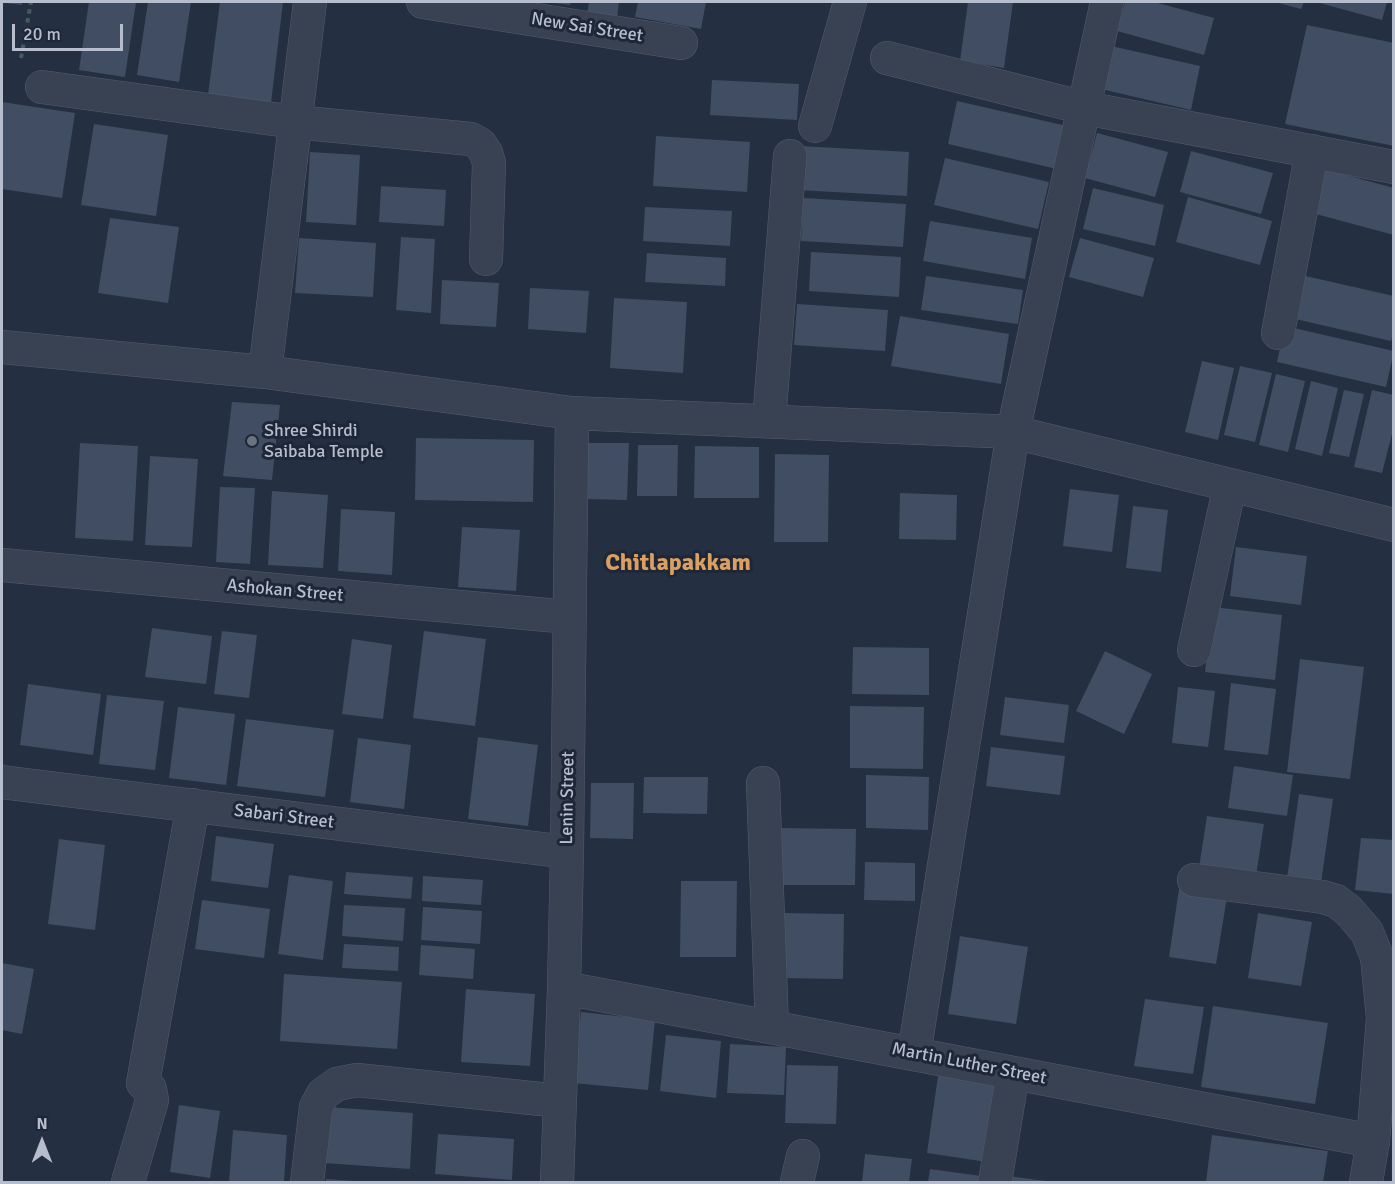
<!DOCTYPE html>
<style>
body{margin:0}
#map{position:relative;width:1395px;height:1184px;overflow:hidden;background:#252f42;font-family:Signika,sans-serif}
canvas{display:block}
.frame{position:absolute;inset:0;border:3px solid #b6bdcc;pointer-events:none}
.north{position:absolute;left:12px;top:1112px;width:60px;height:60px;-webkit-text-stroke:4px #1e2737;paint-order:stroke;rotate:0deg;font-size:16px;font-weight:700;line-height:24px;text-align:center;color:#b6bdcc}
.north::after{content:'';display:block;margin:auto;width:21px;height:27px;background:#b6bdcc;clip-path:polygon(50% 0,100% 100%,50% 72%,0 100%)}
.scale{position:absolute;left:12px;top:24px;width:111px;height:27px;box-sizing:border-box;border:3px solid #b6bdcc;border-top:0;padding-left:8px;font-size:18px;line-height:21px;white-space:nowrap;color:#b6bdcc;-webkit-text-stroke:4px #1e2737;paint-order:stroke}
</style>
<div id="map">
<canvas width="1395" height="1184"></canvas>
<div class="frame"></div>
<div class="north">N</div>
<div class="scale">20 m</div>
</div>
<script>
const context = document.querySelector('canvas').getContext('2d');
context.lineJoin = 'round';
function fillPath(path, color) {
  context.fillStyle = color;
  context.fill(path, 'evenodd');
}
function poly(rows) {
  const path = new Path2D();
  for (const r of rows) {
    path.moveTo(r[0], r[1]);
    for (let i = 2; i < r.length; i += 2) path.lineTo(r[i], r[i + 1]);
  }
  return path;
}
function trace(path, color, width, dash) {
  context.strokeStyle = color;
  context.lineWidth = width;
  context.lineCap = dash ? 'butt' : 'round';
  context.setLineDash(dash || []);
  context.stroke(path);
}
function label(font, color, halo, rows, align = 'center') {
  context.font = font + ' Signika,sans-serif';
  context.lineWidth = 6;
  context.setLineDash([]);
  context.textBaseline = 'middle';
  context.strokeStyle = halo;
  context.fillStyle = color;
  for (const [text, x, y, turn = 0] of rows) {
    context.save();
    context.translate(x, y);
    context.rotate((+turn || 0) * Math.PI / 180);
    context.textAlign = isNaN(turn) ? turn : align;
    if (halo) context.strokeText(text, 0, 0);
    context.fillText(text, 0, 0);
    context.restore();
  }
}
const building = poly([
 [6,2,22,2,22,5,6,3],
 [89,2,136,2,125,77,79,70],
 [148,2,191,2,179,82,137,75],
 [220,2,283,2,271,103,208,95],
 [554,2,571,2,570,5,554,3],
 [589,2,619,2,617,18,587,14],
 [638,2,706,2,701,29,635,17],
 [968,2,1013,2,1004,68,960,61],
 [1125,2,1154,2,1214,18,1204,55,1117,31],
 [1275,2,1304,2,1301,9],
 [1316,2,1387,2,1382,20],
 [1307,25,1394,43,1394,146,1285,124],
 [1111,46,1200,66,1191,110,1101,89],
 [712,80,799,84,797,120,710,115],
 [957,101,1067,126,1057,169,948,144],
 [2,102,75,113,62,198,2,189],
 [94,124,168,135,156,216,81,205],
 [1097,133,1168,152,1155,197,1085,178],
 [656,136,750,142,747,192,653,186],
 [800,146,909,152,907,196,797,190],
 [1191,151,1273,173,1261,214,1180,192],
 [310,152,360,155,356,225,306,222],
 [945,158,1049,182,1038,229,934,205],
 [1324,169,1394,188,1394,235,1312,213],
 [381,186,446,190,444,226,379,222],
 [1093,188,1164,205,1155,246,1083,229],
 [1188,197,1272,221,1260,265,1176,242],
 [803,198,906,204,903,247,801,241],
 [645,207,732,211,730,246,643,241],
 [110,218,179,227,168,303,98,293],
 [930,221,1032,238,1025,279,923,261],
 [401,237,435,239,431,313,396,310],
 [299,238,376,243,373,297,295,293],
 [1080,238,1154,258,1143,297,1069,277],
 [811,252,901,257,899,297,809,291],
 [647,253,726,258,725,286,645,282],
 [1301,275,1394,296,1394,331,1391,341,1291,318],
 [926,276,1023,290,1018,324,921,310],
 [442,280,499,283,496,327,440,324],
 [530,288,589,291,586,333,528,329],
 [614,298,687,302,683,373,610,368],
 [797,304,888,310,885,351,794,345],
 [900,316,1009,334,1001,384,891,366],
 [1285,326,1394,351,1386,387,1277,362],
 [1202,361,1234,368,1218,440,1185,432],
 [1240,366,1272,373,1255,442,1224,435],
 [1276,374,1305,381,1288,452,1259,445],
 [1311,381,1338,388,1322,456,1295,449],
 [1344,390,1364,394,1349,457,1329,453],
 [1372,390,1394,395,1394,426,1382,473,1354,467],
 [232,402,280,405,272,480,223,476],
 [416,438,534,440,533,502,415,500],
 [80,443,138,446,133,541,75,538],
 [587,443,629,443,627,500,586,499],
 [638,445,678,445,677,496,637,496],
 [695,446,759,447,759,498,694,498],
 [775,454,829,455,828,542,774,542],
 [150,456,198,459,192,547,145,545],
 [220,487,255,488,250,564,216,562],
 [1070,489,1119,495,1112,552,1063,546],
 [272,491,328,495,323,568,268,565],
 [900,493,957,495,956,540,899,539],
 [1133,506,1168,510,1161,572,1126,568],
 [341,509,395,512,392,575,338,571],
 [462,527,520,530,516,591,458,587],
 [1236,547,1307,556,1301,605,1230,596],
 [1213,607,1282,615,1275,680,1205,672],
 [152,628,212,636,206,684,145,677],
 [222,631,257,635,249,698,214,694],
 [424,631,486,639,475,726,413,718],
 [352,639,392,645,383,719,342,714],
 [853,647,929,648,929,695,852,694],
 [1105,651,1152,674,1124,734,1076,711],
 [1300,659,1364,667,1350,779,1287,772],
 [1231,683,1276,689,1268,755,1224,750],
 [28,684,101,694,93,755,20,745],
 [1178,687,1215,691,1208,747,1172,743],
 [107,695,164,701,155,770,99,764],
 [1005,697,1069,705,1064,743,1000,735],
 [850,706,924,707,923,769,850,768],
 [178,707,235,714,226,785,169,778],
 [246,719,334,730,325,797,237,786],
 [478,737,538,745,528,826,468,819],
 [358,738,411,745,404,809,350,802],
 [991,747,1065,756,1060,795,986,786],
 [1234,766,1293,775,1287,816,1228,808],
 [866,775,929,777,928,830,866,828],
 [644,777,708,777,707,814,643,813],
 [591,783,634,783,633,839,590,838],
 [1299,794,1333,799,1321,883,1287,878],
 [1207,816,1264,824,1255,882,1198,874],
 [775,828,856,829,855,885,775,885],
 [216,836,274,844,268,888,211,881],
 [1361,838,1394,840,1394,894,1355,890],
 [59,839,105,845,95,930,48,924],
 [865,862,915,863,915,901,864,900],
 [346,872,413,877,411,899,344,894],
 [289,875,333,881,323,960,278,954],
 [423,876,483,880,481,905,422,901],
 [681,881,737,881,736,957,680,957],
 [1179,889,1227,897,1216,964,1169,957],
 [202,900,270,909,264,958,195,949],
 [344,905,405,908,403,941,342,936],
 [423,907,482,911,480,944,421,940],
 [781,913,844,914,843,979,780,978],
 [1258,913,1312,922,1301,986,1248,978],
 [960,936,1028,947,1016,1024,948,1014],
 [344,944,399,947,398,971,342,968],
 [421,945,475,949,473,979,419,975],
 [2,963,34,969,22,1034,2,1030],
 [284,974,402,982,397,1049,280,1041],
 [466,989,535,994,530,1066,461,1062],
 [1145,999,1204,1007,1193,1074,1134,1066],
 [1213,1006,1328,1023,1315,1104,1201,1087],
 [581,1012,655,1020,648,1090,573,1083],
 [666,1035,721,1041,716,1098,660,1091],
 [730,1044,786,1047,784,1095,727,1093],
 [787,1065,838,1066,836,1124,785,1123],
 [939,1069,1000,1078,987,1162,927,1153],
 [179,1105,220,1111,210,1178,170,1172],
 [328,1107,413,1113,410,1169,324,1163],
 [233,1130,287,1135,284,1182,229,1182],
 [438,1134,514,1139,512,1180,435,1174],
 [1212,1135,1328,1151,1323,1182,1206,1182],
 [865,1154,912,1159,909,1182,862,1182],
 [930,1169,981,1176,980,1182,928,1182],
 [1008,1176,1046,1181,1046,1182,1006,1182],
 [326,1179,355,1181,355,1182,326,1182]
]);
const path = poly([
 [21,58,31,2]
]);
const minor = poly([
 [423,2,681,43],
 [887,58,1085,108,1394,167],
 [42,87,295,122,471,139,480,144,486,153,489,163,486,259],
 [815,126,850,2],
 [1278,333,1312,151],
 [2,347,265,372,572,413,1013,432,1394,525],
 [265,372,310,2],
 [769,421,790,156],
 [2,565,569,617],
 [1194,650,1230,485],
 [2,782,567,852],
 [763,783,772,1027],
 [1194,880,1323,897,1336,901,1348,910,1367,932,1377,957,1383,1018],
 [564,988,1373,1141],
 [914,1054,1013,432,1107,2],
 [128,1182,152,1100,150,1089,143,1083,193,805],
 [307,1182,316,1107,323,1094,337,1084,357,1080,560,1101],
 [557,1182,564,988,567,852,572,413],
 [797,1182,803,1156],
 [995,1182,1013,1073]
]);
const tertiary = poly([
 [1366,1182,1373,1141,1383,1018,1394,1019]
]);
const markers = [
 [252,441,6,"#6b7280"]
];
const streetNames = [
 ["New Sai Street",587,28,9],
 ["Ashokan Street",285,591,5],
 ["Lenin Street",568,798,-89],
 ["Sabari Street",284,817,7],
 ["Martin Luther Street",969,1064,11]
];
const poiNames = [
 ["Shree Shirdi",264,431],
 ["Saibaba Temple",264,452]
];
const districtNames = [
 ["Chitlapakkam",678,564]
];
fillPath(building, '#404d62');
trace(minor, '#545d6c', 34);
trace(tertiary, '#545d6c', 34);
trace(path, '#455b60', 4, [4.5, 4.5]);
trace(minor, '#394252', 33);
trace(tertiary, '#394252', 33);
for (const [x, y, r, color] of markers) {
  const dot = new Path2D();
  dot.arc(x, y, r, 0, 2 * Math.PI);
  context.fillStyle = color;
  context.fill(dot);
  trace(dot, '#1e2737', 2);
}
label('18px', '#b6bdcc', '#1e2737', streetNames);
label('18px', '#b6bdcc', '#1e2737', poiNames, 'left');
label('bold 24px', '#db9f62', '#1e2737', districtNames);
</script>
